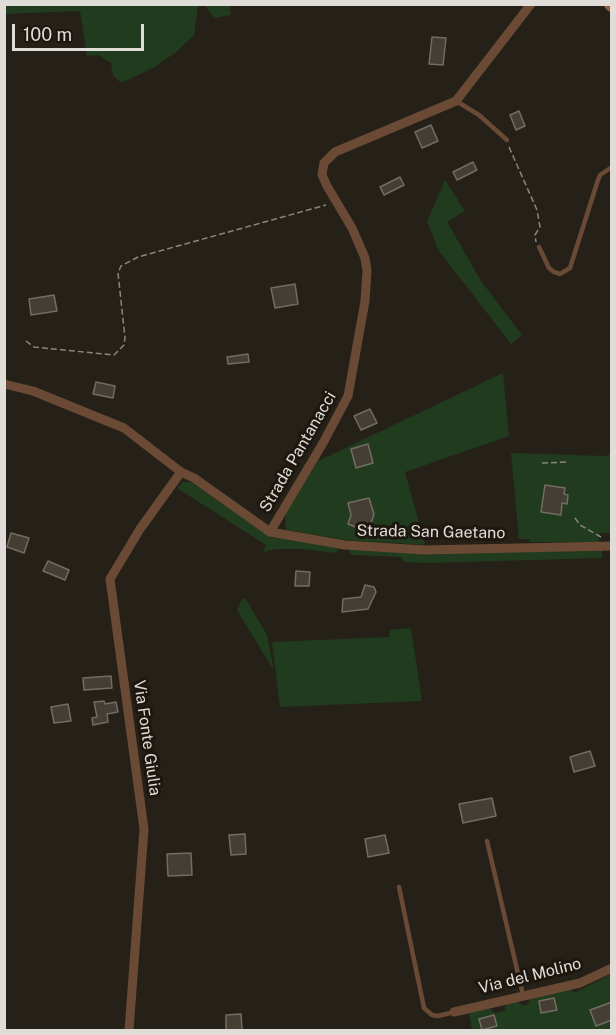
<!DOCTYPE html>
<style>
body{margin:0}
#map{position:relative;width:616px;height:1035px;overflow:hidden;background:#262118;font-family:"Public Sans",sans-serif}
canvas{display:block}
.frame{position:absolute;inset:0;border:6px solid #e0dcd7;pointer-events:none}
.scale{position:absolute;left:12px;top:24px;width:132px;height:27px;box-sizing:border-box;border:3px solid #e0dcd7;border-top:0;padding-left:8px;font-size:18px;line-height:21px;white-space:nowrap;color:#e0dcd7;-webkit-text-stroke:4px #1d170f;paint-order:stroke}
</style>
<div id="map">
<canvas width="616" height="1035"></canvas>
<div class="frame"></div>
<div class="scale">100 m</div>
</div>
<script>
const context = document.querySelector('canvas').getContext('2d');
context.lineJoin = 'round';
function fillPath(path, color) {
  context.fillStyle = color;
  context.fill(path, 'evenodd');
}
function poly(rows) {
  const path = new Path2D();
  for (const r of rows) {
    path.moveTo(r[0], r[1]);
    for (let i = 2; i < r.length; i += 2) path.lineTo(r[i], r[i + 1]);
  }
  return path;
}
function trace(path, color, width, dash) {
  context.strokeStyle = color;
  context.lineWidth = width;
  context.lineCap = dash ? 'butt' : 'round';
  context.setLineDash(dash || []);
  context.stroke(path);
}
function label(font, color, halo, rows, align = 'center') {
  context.font = font + ' "Public Sans",sans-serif';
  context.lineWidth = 6;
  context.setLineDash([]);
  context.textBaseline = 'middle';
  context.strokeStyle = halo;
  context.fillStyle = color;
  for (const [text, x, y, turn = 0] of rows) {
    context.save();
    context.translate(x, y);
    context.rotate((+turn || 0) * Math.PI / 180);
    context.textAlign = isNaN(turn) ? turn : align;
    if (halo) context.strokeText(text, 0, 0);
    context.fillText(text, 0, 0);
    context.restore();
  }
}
const green = poly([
 [4,5,5,4,198,5,194,35,175,53,153,68,121,83,113,75,111,63,98,55,87,56,80,11,5,14],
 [205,5,229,5,231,15,214,18],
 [445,180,465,211,447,222,481,281,522,335,511,344,439,251,427,222],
 [503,373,509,436,405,472,425,545,346,540,286,530,285,514,318,461],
 [511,453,606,456,611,454,611,538,609,533,600,533,598,542,530,542,529,539,519,539],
 [183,482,191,482,270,537,338,547,337,553,302,549,276,549,263,552,266,545,177,488],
 [350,548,602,550,602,558,427,563,405,562,400,557,353,555,350,553],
 [245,598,267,635,274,671,237,610,242,599],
 [411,628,422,701,280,707,272,642,390,637,389,630],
 [611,974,611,1002,590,1011,596,1026,611,1020,611,1030,472,1030,469,1013,490,1008,495,1014,505,1010,506,1004,517,1001,520,1004,525,1006,530,1002,529,998,571,989,574,993]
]);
const building = poly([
 [432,37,446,38,443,65,429,64,432,37],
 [519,111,525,126,516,130,510,115,519,111],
 [431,125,438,141,422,148,415,132,431,125],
 [473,162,477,170,457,180,453,172,473,162],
 [400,177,404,185,384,195,380,187,400,177],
 [295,284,298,304,275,308,271,288,295,284],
 [54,295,57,311,31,315,29,299,54,295],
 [248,354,249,362,228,364,227,357,248,354],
 [96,382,115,386,113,398,93,394,96,382],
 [370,409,377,423,361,430,354,416,370,409],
 [368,444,373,463,356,468,351,449,368,444],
 [545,485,565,488,564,494,568,495,567,504,562,503,561,515,541,512,545,485],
 [369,498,374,514,368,532,348,524,351,515,348,503,369,498],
 [11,533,29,538,24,553,7,547,11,533],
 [48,561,69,570,65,580,43,571,48,561],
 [296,571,310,572,309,586,295,586,296,571],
 [365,585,374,587,376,592,368,609,342,612,343,599,361,597,365,585],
 [111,676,112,688,84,690,83,678,111,676],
 [104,701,105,704,116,702,118,712,107,714,108,722,93,725,92,718,97,717,94,702,104,701],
 [68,704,71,721,54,723,51,707,68,704],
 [590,751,595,766,574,772,570,757,590,751],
 [492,798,496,816,463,823,459,804,492,798],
 [245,834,246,854,231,855,229,835,245,834],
 [385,835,389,853,368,857,365,839,385,835],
 [191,853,192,875,168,876,167,854,191,853],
 [554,998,557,1010,541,1013,539,1001,554,998],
 [612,1002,612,1020,596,1026,590,1010,612,1002],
 [241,1014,242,1030,226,1030,226,1015,241,1014],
 [494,1015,497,1026,482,1030,479,1019,494,1015]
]);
const path = poly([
 [509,147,537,210,540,227,535,235,536,242],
 [26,341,34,347,114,355,124,345,125,338,118,273,121,266,138,257,326,205],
 [542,463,567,462],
 [575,518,580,525,601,537]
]);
const lane = poly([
 [456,101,479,115,507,140],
 [539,247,549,268,554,272,560,274,570,268,597,183,600,175,612,167],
 [487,841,523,995],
 [399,887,424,1008,432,1015,438,1016,454,1012]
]);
const street = poly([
 [4,384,33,391,124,428,181,472,194,478,270,532,345,545,424,550,612,546],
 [270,532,323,443,348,396,365,301,367,271,365,258,352,228,327,186,322,175,324,163,335,152,456,101,531,4],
 [454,1012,580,983,612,968],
 [129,1030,144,829,110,579,140,529,181,472]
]);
const secondary = poly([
 [611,4,612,5]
]);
const streetNames = [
 ["Strada Pantanacci",298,452,-60],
 ["Strada San Gaetano",431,532,1],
 ["Via Fonte Giulia",147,738,82],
 ["Via del Molino",530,976,-14]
];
fillPath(green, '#203b1e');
fillPath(building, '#443e35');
trace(building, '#736c63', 1.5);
trace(path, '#8a857e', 1.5, [6, 3]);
trace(lane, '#6a4a35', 4.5);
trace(street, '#6a4a35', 9);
trace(secondary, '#925f3d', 14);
label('16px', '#e0dcd7', '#1d170f', streetNames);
</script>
